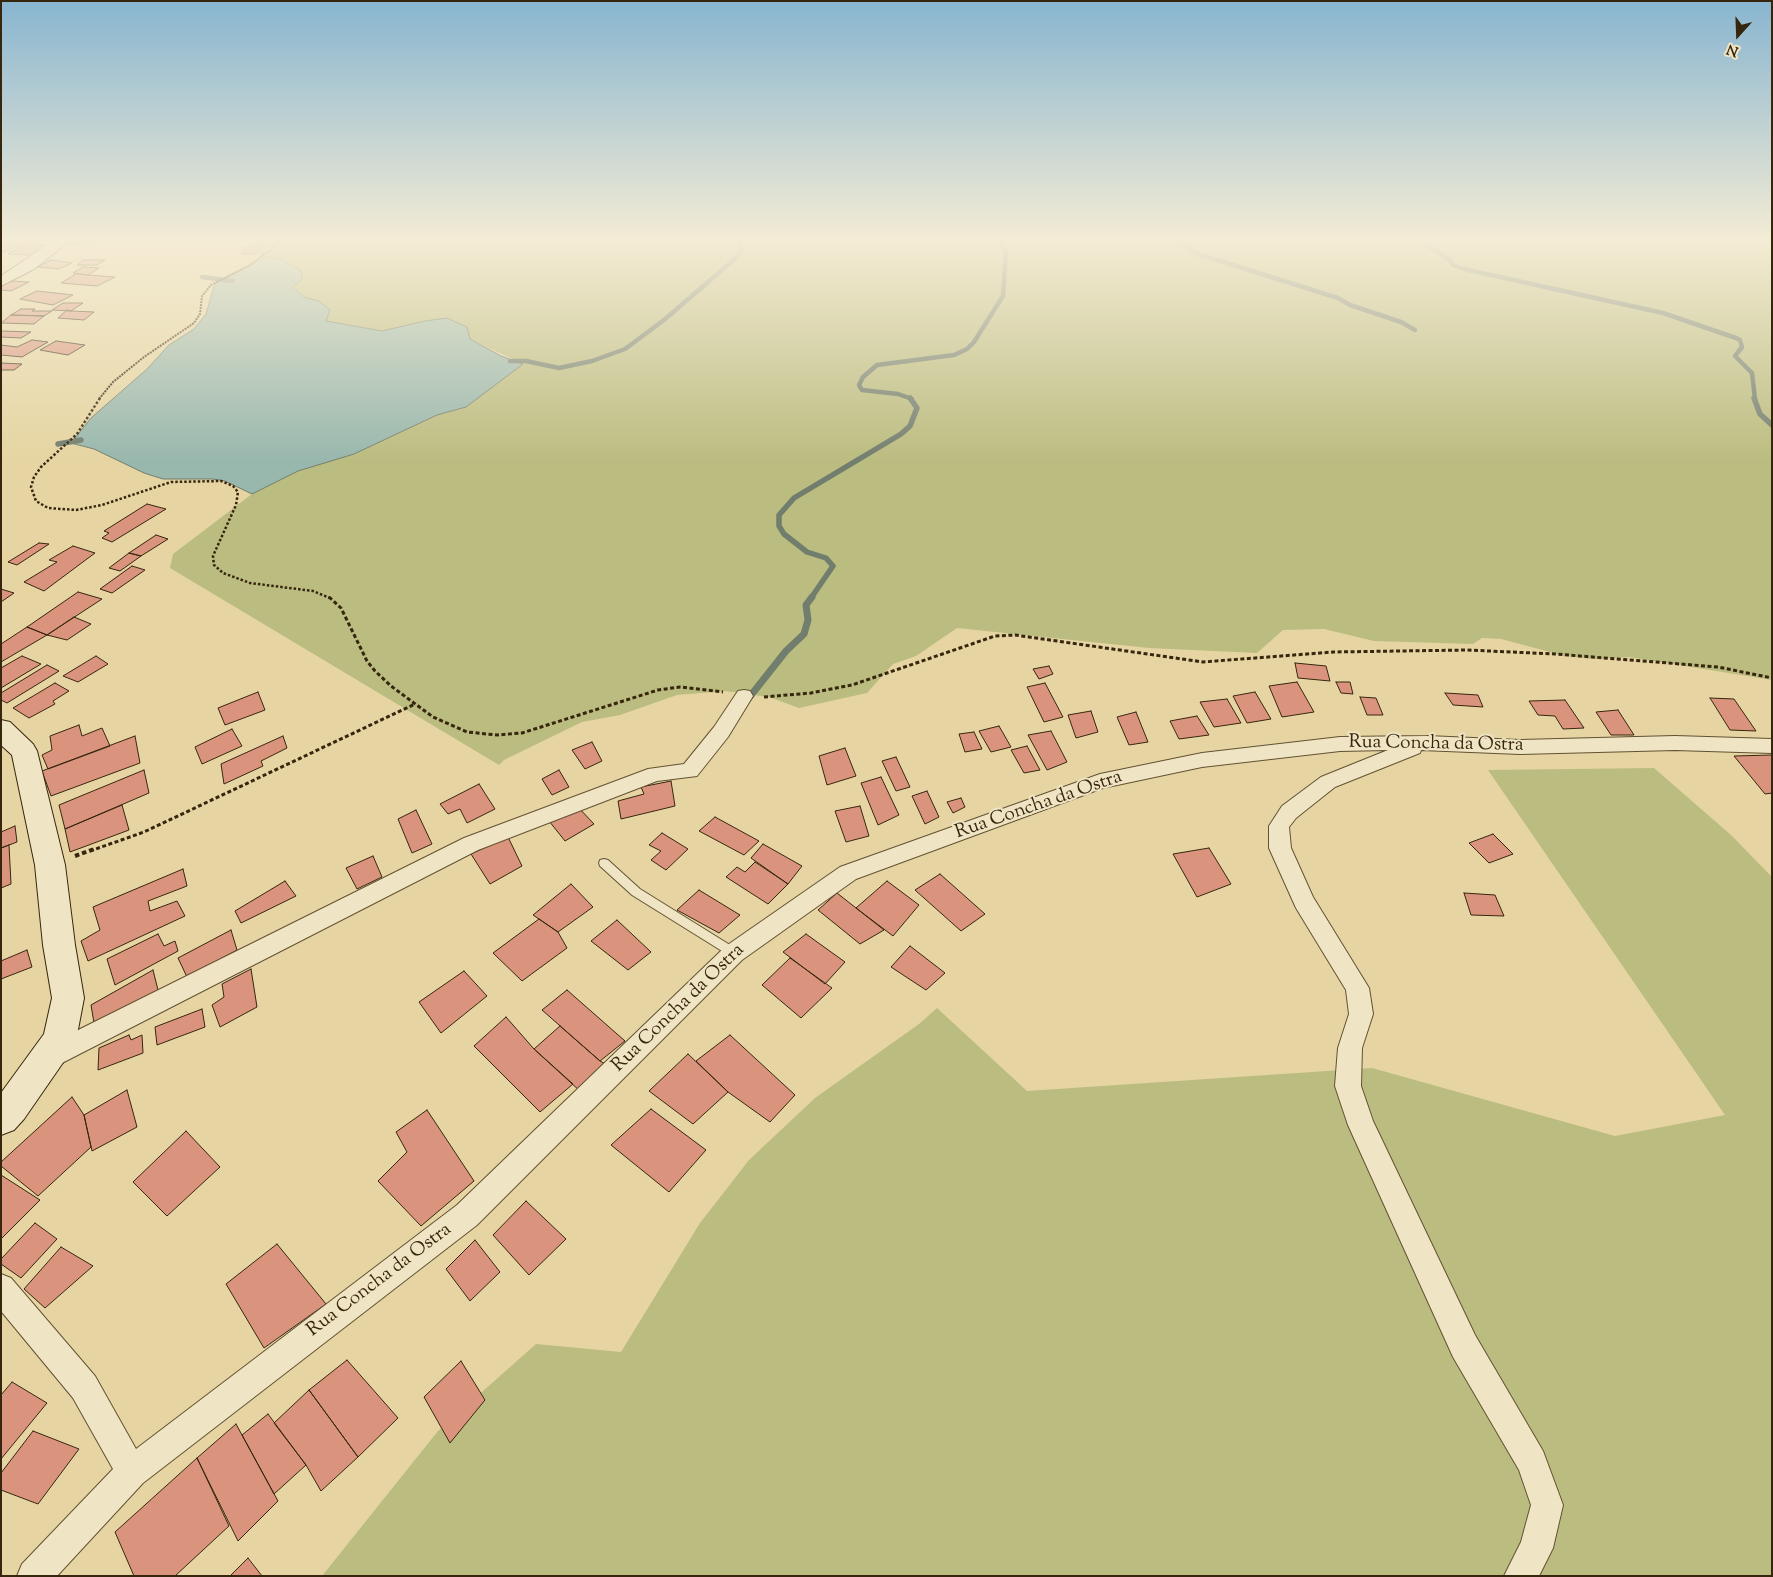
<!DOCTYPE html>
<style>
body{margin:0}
#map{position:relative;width:1773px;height:1577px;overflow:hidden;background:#e6d5a2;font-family:"Sorts Mill Goudy",serif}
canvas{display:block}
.frame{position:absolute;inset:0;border:2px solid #36260e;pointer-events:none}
.north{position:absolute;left:1713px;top:10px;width:50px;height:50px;-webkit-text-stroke:4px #efe4c3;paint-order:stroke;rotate:200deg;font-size:14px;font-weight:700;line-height:20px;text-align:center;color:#36260e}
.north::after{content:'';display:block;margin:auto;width:18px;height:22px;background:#36260e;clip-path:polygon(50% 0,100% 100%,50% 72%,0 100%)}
</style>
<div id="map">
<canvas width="1773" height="1577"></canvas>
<div class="frame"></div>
<div class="north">N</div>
</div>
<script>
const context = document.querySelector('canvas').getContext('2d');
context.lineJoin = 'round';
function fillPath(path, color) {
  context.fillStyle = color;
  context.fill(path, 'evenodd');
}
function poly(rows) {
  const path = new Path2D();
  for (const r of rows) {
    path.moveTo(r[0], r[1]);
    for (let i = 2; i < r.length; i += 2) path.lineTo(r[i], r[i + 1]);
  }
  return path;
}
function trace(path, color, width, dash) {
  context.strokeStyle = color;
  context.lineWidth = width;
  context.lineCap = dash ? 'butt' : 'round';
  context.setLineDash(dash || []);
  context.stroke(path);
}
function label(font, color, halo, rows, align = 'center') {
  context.font = font + ' "Sorts Mill Goudy",serif';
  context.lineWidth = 4;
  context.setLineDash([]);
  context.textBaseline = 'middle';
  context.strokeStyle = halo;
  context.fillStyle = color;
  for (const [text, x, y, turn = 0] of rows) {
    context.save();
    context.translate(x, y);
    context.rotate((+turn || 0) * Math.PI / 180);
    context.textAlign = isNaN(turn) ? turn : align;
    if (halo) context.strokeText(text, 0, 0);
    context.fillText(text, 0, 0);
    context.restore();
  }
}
const green = poly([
 [262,241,1772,241,1772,680,1629,657,1595,659,1565,656,1501,639,1482,638,1473,644,1374,641,1324,629,1283,630,1257,653,1149,648,957,628,916,656,893,664,867,693,799,708,769,697,725,691,677,695,620,715,582,722,504,760,499,765,170,568,173,554,252,494,298,471,354,454,437,415,466,407,523,364,470,339,467,326,425,321,382,331,326,321,319,301,304,298,268,256,263,259,260,254],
 [1654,768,1731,835,1772,877,1772,1576,322,1576,438,1431,536,1344,621,1352,700,1223,749,1160,815,1098,919,1024,937,1008,1027,1091,1372,1068,1615,1136,1725,1115,1488,770]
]);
const water = poly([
 [268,256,281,259,301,271,302,279,293,287,304,297,319,301,330,310,326,321,382,331,425,321,447,318,467,327,470,339,501,356,523,364,466,407,437,415,354,454,298,471,252,494,225,481,212,479,163,479,144,473,94,449,71,443,91,418,147,369,169,345,194,329,206,314,215,283,268,256]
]);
const streamFar2 = poly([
 [1177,241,1198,254,1338,298,1350,305,1401,322,1415,330],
 [1421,241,1450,260,1453,265,1464,269,1663,313,1736,338,1740,340,1742,347,1735,356,1752,373,1755,399],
 [202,277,232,281],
 [510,361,526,361,559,368,592,361,625,349,664,320,737,257,742,248,738,241],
 [912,399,898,394,862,390,859,385,863,377,877,365,954,355,967,349,974,342,1003,296,1006,251,999,241]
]);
const streamFar1 = poly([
 [1754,398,1760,414,1772,425],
 [58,444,81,440],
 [811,598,833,566,826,558,807,552,784,534,779,526,779,515,794,498,901,434,910,426,917,408,910,398]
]);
const stream = poly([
 [748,699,786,651,804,634,808,620,806,605,812,597]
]);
const building = poly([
 [9,241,25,241,29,242,1,253,1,245,9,241],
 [72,241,99,241,96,243,67,245,72,241],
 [28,243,45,244,29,255,8,254,28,243],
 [250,244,265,244,256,254,241,254,250,244],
 [51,260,72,263,59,269,38,267,51,260],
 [83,260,105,260,97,265,77,265,83,260],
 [83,267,99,268,88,275,73,273,83,267],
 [76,274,88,275,115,277,97,286,61,283,76,274],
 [11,281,29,282,11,291,1,290,1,286,11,281],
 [37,291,73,295,53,305,20,299,37,291],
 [63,303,83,303,71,311,52,310,63,303],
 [21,309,35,309,32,311,52,311,44,316,11,315,21,309],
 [67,310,71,311,94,312,84,320,58,318,67,310],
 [11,315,44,316,34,324,1,323,11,315],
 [1,331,31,332,21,338,1,337,1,331],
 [32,340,48,342,22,357,1,355,1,345,17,347,32,340],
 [56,341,85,345,68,355,40,350,56,341],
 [1,363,22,364,14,370,1,370,1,363],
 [147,504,166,509,112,542,102,538,109,533,104,531,147,504],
 [156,535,168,539,141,556,129,553,156,535],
 [39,543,49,544,17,565,8,562,39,543],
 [73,546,95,553,44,591,24,582,57,562,49,560,73,546],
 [129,553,141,556,120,571,109,568,129,553],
 [132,566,145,570,112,593,100,589,132,566],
 [1,589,14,593,1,602,1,589],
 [78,592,102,599,47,635,27,627,78,592],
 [74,617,91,624,67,640,47,635,74,617],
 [27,627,47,635,1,662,1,644,27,627],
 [22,656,41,664,1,688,1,668,22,656],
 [96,656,108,664,78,682,63,676,96,656],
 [1295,663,1326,666,1330,681,1298,678,1295,663],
 [47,665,59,671,7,703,1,700,1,693,47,665],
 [1049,666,1053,674,1039,679,1033,669,1049,666],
 [1297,682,1314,712,1282,717,1269,686,1297,682],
 [1336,682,1350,682,1353,694,1341,693,1336,682],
 [55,683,69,691,53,701,55,704,29,718,13,708,55,683],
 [1045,683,1063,717,1044,722,1027,687,1045,683],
 [258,692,265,710,225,725,218,708,258,692],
 [1255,692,1271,719,1247,723,1233,696,1255,692],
 [1445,693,1478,695,1483,707,1453,705,1445,693],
 [1360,697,1376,698,1383,715,1367,715,1360,697],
 [1710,698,1734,699,1756,731,1730,730,1710,698],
 [1227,699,1241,723,1214,727,1200,702,1227,699],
 [1565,700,1584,728,1563,729,1555,716,1538,715,1529,701,1565,700],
 [1618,710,1634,735,1611,735,1596,712,1618,710],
 [1091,711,1098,732,1076,738,1068,715,1091,711],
 [1136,712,1148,742,1129,745,1117,717,1136,712],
 [1197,716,1209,735,1179,739,1170,721,1197,716],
 [79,725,82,736,102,728,110,746,48,769,42,755,52,750,50,736,79,725],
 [999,726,1011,747,991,752,979,731,999,726],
 [232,729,242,746,202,764,195,747,232,729],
 [1051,731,1067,762,1047,770,1028,735,1051,731],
 [974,732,982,749,965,752,959,734,974,732],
 [135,736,140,763,51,796,42,771,135,736],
 [283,736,287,748,261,761,263,766,224,784,221,764,283,736],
 [592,742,602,761,585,769,572,750,592,742],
 [1027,746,1040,770,1024,773,1011,750,1027,746],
 [845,748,856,776,827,785,819,756,845,748],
 [1772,755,1772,793,1765,794,1734,756,1772,755],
 [896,757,910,787,896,791,882,761,896,757],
 [144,770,149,793,65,829,59,805,144,770],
 [559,770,569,787,552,795,542,779,559,770],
 [881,777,899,815,878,825,861,783,881,777],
 [671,781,675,806,621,819,618,801,644,794,641,787,671,781],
 [479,784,495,809,467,823,460,809,448,814,440,804,479,784],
 [927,791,939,817,925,824,912,796,927,791],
 [961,798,965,807,953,813,947,802,961,798],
 [122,805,129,830,70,852,65,829,122,805],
 [577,806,594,824,565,841,549,821,577,806],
 [860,806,869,836,846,842,835,811,860,806],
 [416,810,432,844,412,853,398,819,416,810],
 [715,817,759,841,744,855,699,831,715,817],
 [15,826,17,842,1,848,1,832,15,826],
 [662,833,688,849,666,870,651,860,661,851,649,845,662,833],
 [1493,834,1513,854,1489,863,1469,843,1493,834],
 [508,837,522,866,490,884,471,854,508,837],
 [763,844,802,866,788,884,751,858,763,844],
 [9,845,11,884,1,888,1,848,9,845],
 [1209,848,1231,884,1197,897,1173,854,1209,848],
 [373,856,382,877,357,889,346,868,373,856],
 [755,862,788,884,768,904,726,877,737,867,745,872,755,862],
 [183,869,187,886,148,901,150,911,177,901,185,916,88,961,81,941,100,930,93,907,183,869],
 [940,874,985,914,961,931,915,890,940,874],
 [285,881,296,896,241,923,235,911,285,881],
 [887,881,919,905,893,936,856,908,887,881],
 [571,884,593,907,558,932,533,915,571,884],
 [699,890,740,915,719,933,677,910,699,890],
 [837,893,856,908,884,930,860,944,818,910,837,893],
 [1464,893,1495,895,1504,916,1471,915,1464,893],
 [539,919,558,932,567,948,522,981,493,953,539,919],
 [617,920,651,952,628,970,591,941,617,920],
 [231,930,237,950,187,977,178,958,231,930],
 [158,934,164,946,175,941,178,951,115,985,107,959,158,934],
 [806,934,845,962,825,984,783,952,806,934],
 [910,946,945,973,926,990,891,967,910,946],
 [27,950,32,967,1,979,1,961,27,950],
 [790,958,832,988,801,1018,762,985,790,958],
 [251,969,257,1007,220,1027,212,1005,224,997,222,984,251,969],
 [153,970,160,998,95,1029,91,1005,153,970],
 [464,971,487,996,441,1033,419,1002,464,971],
 [567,990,625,1041,600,1061,542,1010,567,990],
 [202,1009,205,1027,157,1045,155,1027,202,1009],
 [506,1017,534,1049,573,1084,540,1112,474,1046,506,1017],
 [560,1026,600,1061,609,1066,581,1092,534,1049,560,1026],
 [129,1035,131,1040,142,1035,143,1053,98,1070,99,1048,129,1035],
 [730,1035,795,1095,770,1122,728,1092,696,1061,730,1035],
 [688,1054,728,1092,693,1124,649,1091,688,1054],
 [127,1090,137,1127,92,1151,84,1115,127,1090],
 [72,1097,84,1115,91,1147,38,1196,1,1166,1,1162,72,1097],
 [651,1109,706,1150,669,1192,611,1145,651,1109],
 [427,1110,474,1181,421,1226,378,1181,407,1152,396,1132,427,1110],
 [186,1131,220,1167,167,1216,133,1182,186,1131],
 [1,1175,40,1200,1,1239,1,1175],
 [526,1201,566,1239,529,1275,493,1235,526,1201],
 [35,1223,57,1239,21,1278,1,1264,1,1259,35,1223],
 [475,1240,500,1272,470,1301,446,1269,475,1240],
 [277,1244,326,1304,264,1348,226,1284,277,1244],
 [61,1247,93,1266,45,1308,24,1289,61,1247],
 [347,1360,398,1418,358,1457,309,1390,347,1360],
 [461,1361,485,1400,450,1443,424,1397,461,1361],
 [12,1382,47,1403,1,1459,1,1395,12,1382],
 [309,1390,358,1457,321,1491,306,1465,274,1423,309,1390],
 [268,1414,306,1465,274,1494,242,1435,268,1414],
 [236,1424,278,1501,238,1541,197,1458,236,1424],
 [33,1431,79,1449,38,1504,1,1490,1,1473,33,1431],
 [197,1458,229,1526,175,1576,134,1576,115,1532,197,1458],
 [248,1558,262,1576,230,1576,248,1558]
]);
const pathFar3 = poly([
 [99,399,113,382,144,357,194,323,200,314,202,296,211,285,250,265,282,241]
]);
const pathFar2 = poly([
 [100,398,77,434,41,467,34,477,31,487,36,501,48,508,76,510,102,505,171,482,221,481,233,486,238,492,236,505,213,556,214,565,223,573,250,583,313,591,330,598]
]);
const pathFar1 = poly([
 [329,597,341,608,367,661,375,671,391,686,433,717,467,732,497,735,522,733,658,690,680,687,723,692],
 [764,697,811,693,852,685,995,636,1015,635,1203,662,1333,652,1467,650,1555,654,1718,667,1772,678],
 [90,851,144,832,415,704]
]);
const path = poly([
 [75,856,94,849]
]);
const lane = poly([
 [604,859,608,860,640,889,738,950,740,953,738,956,734,958,730,956,632,895,600,866,599,863,600,860,604,859]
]);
const street = poly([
 [744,690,750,691,753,696,728,737,697,776,657,781,478,850,60,1064,51,1068,42,1064,39,1056,42,1048,464,838,648,769,684,764,714,727,738,691,744,690],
 [1427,736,1520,740,1675,736,1772,739,1772,753,1675,750,1520,754,1421,750,1420,753,1335,787,1296,818,1289,827,1291,848,1313,897,1369,988,1373,1014,1362,1048,1361,1086,1373,1121,1475,1335,1543,1451,1563,1505,1553,1548,1539,1576,1504,1576,1521,1542,1531,1505,1519,1470,1453,1357,1348,1125,1335,1086,1338,1048,1349,1014,1346,990,1296,908,1269,848,1269,826,1282,806,1321,777,1388,750,1340,751,1202,767,1103,788,856,879,742,960,477,1225,143,1483,57,1576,17,1576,22,1564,113,1469,73,1398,1,1311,1,1274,11,1278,95,1376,136,1449,457,1205,726,946,840,867,1100,774,1202,753,1340,737,1427,736]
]);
const secondary = poly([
 [53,241,70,241,34,269,1,286,1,276,53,241],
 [1,720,10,722,33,744,37,751,65,865,75,945,84,998,76,1040,71,1051,24,1119,14,1130,1,1135,1,1093,44,1034,52,998,43,945,35,865,12,755,1,745,1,720]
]);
const streetNames = [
 ["Rua Concha da Ostra",1436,745,1],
 ["Rua Concha da Ostra",1039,806,-19],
 ["Rua Concha da Ostra",679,1009,-44],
 ["Rua Concha da Ostra",380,1281,-37]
];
fillPath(green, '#bbbc80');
fillPath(water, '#98b7ad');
trace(water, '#717d6d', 1);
trace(streamFar2, '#717d6d', 4.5);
trace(streamFar1, '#717d6d', 5.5);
trace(stream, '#717d6d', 7);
fillPath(building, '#da947e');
trace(building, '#36260e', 1);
trace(lane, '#625233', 2);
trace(street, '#625233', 2);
trace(secondary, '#36260e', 2);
trace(pathFar3, '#36260e', 2, [2, 1]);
trace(pathFar2, '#36260e', 2.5, [2.5, 2]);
trace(pathFar1, '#36260e', 3, [4, 2.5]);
trace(path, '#36260e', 4, [4.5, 3]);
fillPath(lane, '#efe4c3');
fillPath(street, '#efe4c3');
fillPath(secondary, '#efe4c3');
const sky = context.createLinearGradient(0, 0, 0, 462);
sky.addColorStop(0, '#88b5d0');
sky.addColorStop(0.52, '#f4ecd5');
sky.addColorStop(1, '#f4ecd500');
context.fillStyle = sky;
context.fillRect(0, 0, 1773, 462);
label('19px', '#36260e', '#efe4c3', streetNames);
</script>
